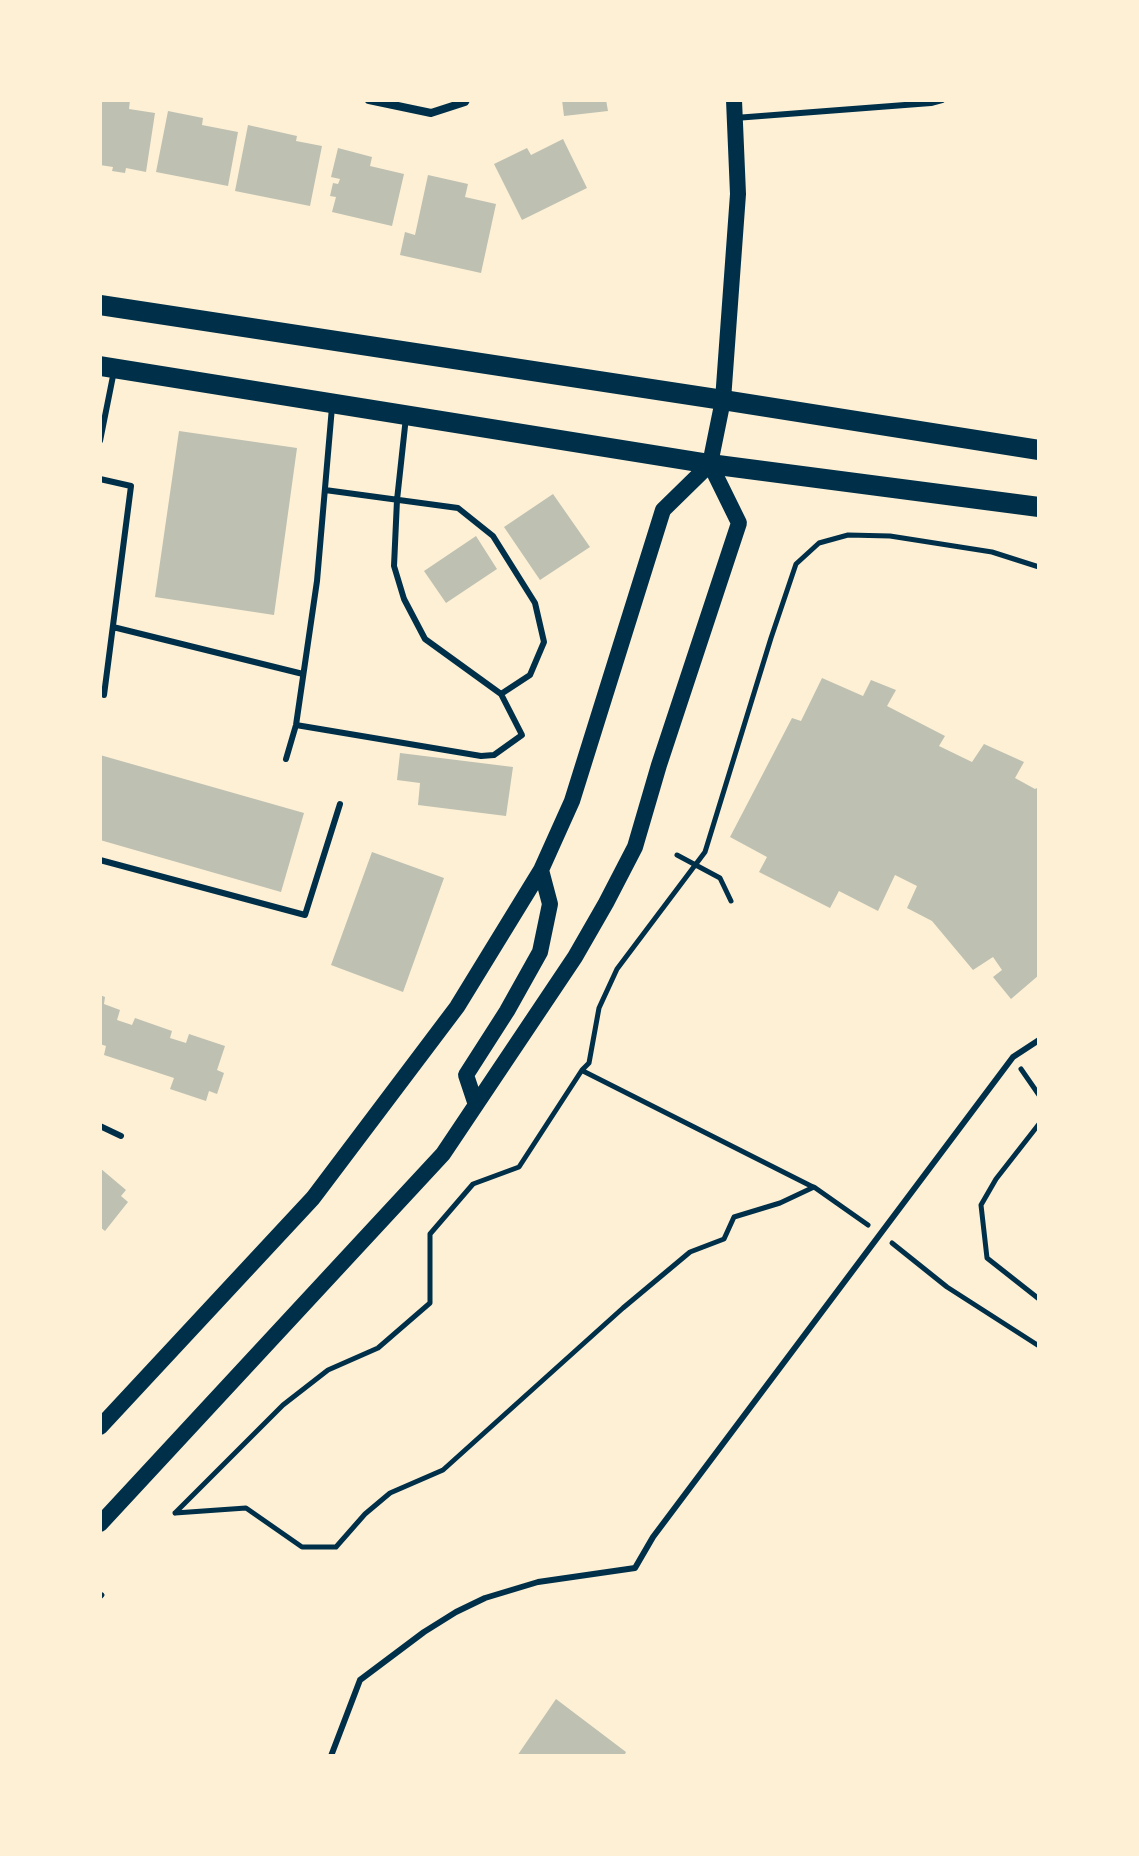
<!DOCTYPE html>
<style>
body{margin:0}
#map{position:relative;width:1139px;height:1856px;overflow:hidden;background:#fdf0d5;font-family:Helvetica,sans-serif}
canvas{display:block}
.frame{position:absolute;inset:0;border:102px solid #fdf0d5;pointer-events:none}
</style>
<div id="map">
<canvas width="1139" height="1856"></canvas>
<div class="frame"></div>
</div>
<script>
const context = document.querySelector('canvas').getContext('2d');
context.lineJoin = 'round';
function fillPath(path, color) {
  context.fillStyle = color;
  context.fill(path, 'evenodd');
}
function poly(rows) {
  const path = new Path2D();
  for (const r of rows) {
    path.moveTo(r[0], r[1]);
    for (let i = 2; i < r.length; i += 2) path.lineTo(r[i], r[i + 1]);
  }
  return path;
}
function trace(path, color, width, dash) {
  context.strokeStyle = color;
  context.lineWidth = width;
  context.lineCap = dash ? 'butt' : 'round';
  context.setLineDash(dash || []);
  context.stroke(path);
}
const building = poly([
 [100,100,130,100,129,109,155,113,146,172,126,168,125,173,112,171,113,167,100,165],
 [562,100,606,100,608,111,564,116],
 [168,111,203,118,202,125,238,132,228,186,156,172],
 [248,125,297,136,296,141,322,146,310,206,235,191],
 [563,139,587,188,522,220,494,164,527,148,531,155],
 [338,148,372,157,370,166,404,174,392,226,332,212,336,197,330,196,333,183,338,184,340,179,331,177],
 [428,175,468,184,465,197,496,204,481,273,400,255,405,232,415,235],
 [179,431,297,448,274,615,155,597],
 [553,494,590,547,540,580,504,527],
 [476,536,497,569,446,603,424,571],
 [822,678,863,696,871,680,896,690,887,706,945,736,939,746,972,762,984,744,1024,762,1015,778,1035,789,1039,787,1039,975,1011,999,993,977,1002,970,993,957,973,970,932,921,907,908,917,886,895,875,878,911,839,891,830,908,759,872,767,857,730,837,792,718,801,721],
 [400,753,513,767,506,816,418,805,420,783,397,780],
 [100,755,304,813,281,892,100,840],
 [372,852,444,878,403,992,331,965],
 [100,995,105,997,104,1004,120,1010,117,1020,132,1025,135,1018,172,1031,170,1038,186,1043,189,1034,225,1046,217,1070,224,1073,217,1094,209,1091,206,1101,170,1089,174,1078,104,1055,106,1046,100,1044],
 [100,1168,126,1190,121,1196,128,1202,105,1231,100,1227],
 [556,1699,626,1752,624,1756,517,1756]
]);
const path = poly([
 [677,855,720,878,731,901],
 [1021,1069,1039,1095],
 [583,1071,813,1187],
 [1039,1124,996,1179,981,1205,987,1258,1039,1299],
 [892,1243,947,1287,1039,1346],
 [175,1513,283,1405,328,1370,378,1348,430,1303,430,1234,473,1184,519,1167,582,1070,589,1063,599,1008,617,969,705,852,771,638,796,564,819,543,848,535,890,536,992,552,1039,567],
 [175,1513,246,1508,302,1547,336,1547,365,1514,390,1493,443,1470,623,1308,690,1252,724,1239,734,1217,780,1203,814,1187,868,1225],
 [100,1597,102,1595]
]);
const service = poly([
 [735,118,931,103,942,100],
 [100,441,114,371],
 [100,479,131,486,104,695],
 [325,490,458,508,493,536,535,603,544,642,530,675,501,694],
 [113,627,303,674],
 [296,725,481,756,494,755,522,735,501,694,425,639,404,599,394,566,397,500,406,417],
 [286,759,296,725,317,581,332,407],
 [100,860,305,915,340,804],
 [100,1126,121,1136],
 [331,1756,360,1680,424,1632,456,1612,485,1598,538,1582,635,1568,653,1537,1013,1057,1039,1040]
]);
const minor = poly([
 [369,100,431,113,465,102,466,100]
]);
const secondary = poly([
 [476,1105,466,1075,507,1011,540,952,550,904,541,870],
 [100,1427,313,1198,457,1007,541,870,572,801,663,510,710,464,723,400,738,194,734,100],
 [100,1524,443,1154,575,957,606,903,635,847,659,765,739,523,710,464]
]);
const primary = poly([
 [100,305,723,400,1039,450],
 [100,366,710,464,1039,507]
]);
fillPath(building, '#bec0b2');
trace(path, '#003049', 5);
trace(service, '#003049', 6);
trace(minor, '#003049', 8);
trace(secondary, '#003049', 16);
trace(primary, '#003049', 20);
</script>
